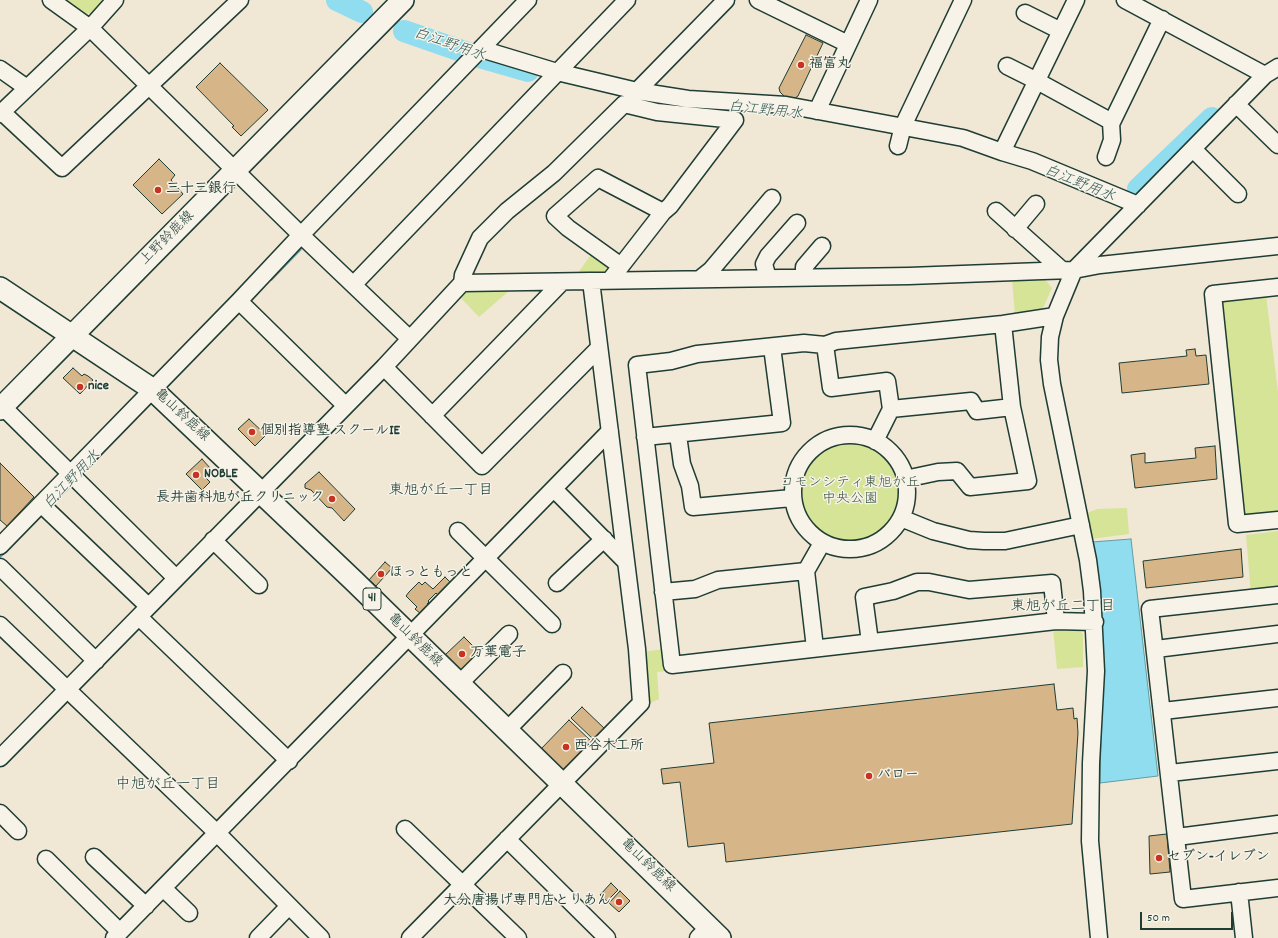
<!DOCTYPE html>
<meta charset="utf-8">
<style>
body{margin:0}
#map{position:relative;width:1278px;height:938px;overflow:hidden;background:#f0e7d5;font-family:Dekko,sans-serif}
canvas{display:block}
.scale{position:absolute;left:1140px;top:912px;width:93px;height:18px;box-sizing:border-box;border:2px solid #1f3d34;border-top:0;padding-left:5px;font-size:12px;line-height:14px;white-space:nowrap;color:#1f3d34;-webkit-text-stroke:3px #f7f3e8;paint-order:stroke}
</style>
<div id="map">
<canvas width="1278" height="938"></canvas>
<div class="scale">50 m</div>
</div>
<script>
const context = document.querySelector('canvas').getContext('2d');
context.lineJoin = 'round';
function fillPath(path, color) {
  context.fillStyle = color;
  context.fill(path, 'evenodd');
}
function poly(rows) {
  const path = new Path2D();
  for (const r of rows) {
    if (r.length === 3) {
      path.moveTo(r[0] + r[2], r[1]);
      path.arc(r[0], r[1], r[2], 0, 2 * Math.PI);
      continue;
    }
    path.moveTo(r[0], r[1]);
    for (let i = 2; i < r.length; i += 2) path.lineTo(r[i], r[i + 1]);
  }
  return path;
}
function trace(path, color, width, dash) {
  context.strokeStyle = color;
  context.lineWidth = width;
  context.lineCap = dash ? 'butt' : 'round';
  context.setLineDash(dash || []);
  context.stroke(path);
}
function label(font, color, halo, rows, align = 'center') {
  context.font = font + ' Dekko,"Klee One",sans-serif';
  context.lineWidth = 3;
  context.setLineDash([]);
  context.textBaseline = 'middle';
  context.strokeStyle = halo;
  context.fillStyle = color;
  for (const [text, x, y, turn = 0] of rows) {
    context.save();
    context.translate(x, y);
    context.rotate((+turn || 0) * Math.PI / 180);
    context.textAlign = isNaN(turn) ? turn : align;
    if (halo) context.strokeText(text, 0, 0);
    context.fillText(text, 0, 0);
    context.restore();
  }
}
const green = poly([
 [64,0,108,0,96,13,84,14],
 [592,253,609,264,603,275,578,273],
 [1043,277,1052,288,1043,308,1036,314,1015,316,1012,279],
 [468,290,509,291,479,317,460,297],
 [1266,295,1278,392,1278,514,1249,517,1242,512,1220,307,1225,298],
 [850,492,48],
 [1127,508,1129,534,1091,539,1087,513,1097,509],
 [1278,531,1278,591,1251,594,1246,535],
 [1076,628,1083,634,1083,667,1057,669,1053,629],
 [665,649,667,671,657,672,659,699,648,704,641,652]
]);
const water = poly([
 [1131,539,1158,776,1100,783,1103,640,1092,542,1131,539]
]);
const stream = poly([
 [271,279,300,249],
 [0,556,6,550]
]);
const river = poly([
 [337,0,362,12],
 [404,31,479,57,528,71],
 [1138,189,1212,118]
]);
const building = poly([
 [806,35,823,43,798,96,795,98,786,98,780,92,779,88,806,35],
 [220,63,268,110,241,136,232,127,234,126,196,87,220,63],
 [159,159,175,175,171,180,183,194,162,214,133,185,159,159],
 [1195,349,1196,356,1206,355,1209,384,1122,393,1119,363,1187,356,1186,350,1195,349],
 [73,368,82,376,84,374,88,376,93,380,80,394,63,378,73,368],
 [249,419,266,435,255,446,238,429,249,419],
 [1215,446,1217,479,1135,488,1131,455,1145,453,1145,463,1196,458,1195,448,1215,446],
 [202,459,211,469,204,476,210,482,202,490,186,474,202,459],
 [0,463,34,497,7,526,0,520,0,463],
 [319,472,355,509,344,521,332,508,327,507,311,490,305,488,305,484,319,472],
 [1241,549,1243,577,1146,588,1143,561,1241,549],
 [385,562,392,568,376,586,369,580,385,562],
 [445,577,453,585,440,597,436,593,428,601,429,602,427,604,429,606,421,614,415,609,417,607,406,596,409,592,419,582,422,585,425,582,433,589,445,577],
 [464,637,479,652,476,656,478,657,463,672,445,655,464,637],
 [1054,684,1057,710,1073,708,1074,719,1077,718,1078,733,1072,824,726,862,724,843,688,847,680,782,663,784,661,769,714,763,709,723,1054,684],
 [582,707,605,729,594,740,571,718,582,707],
 [569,720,593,743,564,773,540,750,569,720],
 [1167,834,1170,872,1150,874,1149,836,1167,834],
 [611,883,618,890,607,901,600,895,611,883],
 [620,891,630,901,619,912,609,903,620,891]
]);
const minor = poly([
 [51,0,90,28,115,0],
 [758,0,848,44],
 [1125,0,1265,75],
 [1025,13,1061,31],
 [481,49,557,72,637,91,688,99,786,105,963,138,1002,152,1076,0],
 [1007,66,1037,81,1112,122,1162,19],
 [0,69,27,88],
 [637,91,726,0],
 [1236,104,1278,145],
 [817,111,869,0],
 [2,112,62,168,240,0],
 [0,114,90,28,301,235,528,0],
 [898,146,903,126,963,0],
 [1193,149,1238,194],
 [1002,152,1032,161,1138,205],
 [1106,157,1112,140,1111,122],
 [996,211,1062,270],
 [1015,229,1036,204],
 [804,277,804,267,822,246],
 [701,278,711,270,772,198],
 [768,278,764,264,768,256,797,223],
 [610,280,621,266,663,212,598,178,555,216,568,228,621,266],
 [462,283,909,276,1042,271,1074,270,1100,265,1278,246],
 [354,284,627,0],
 [1278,287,1213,294,1237,524,1278,520],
 [239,301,345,405],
 [1055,316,1003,324,836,341,825,345,804,343,697,354,671,361,637,365,672,665,1056,621,1095,622],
 [1003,324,1012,407],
 [825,345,831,388,887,381,891,409],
 [384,367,482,466,598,349],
 [2,406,176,578],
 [432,416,562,282],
 [850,492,57],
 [678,435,682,464,690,486,693,507,792,498],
 [645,437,782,423,772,347],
 [875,441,891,409,971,401,977,411,1012,407,1028,481,970,487,957,471,938,472,905,479],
 [554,489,626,562],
 [41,504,148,606],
 [901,518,933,531,969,540,984,541,1005,541,1081,525],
 [458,531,552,624],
 [213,540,259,585],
 [0,546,239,301,301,235,410,339],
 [0,567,96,661],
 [557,583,604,539],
 [663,592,695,589,718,580,806,571],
 [1278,595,1150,609,1183,899,1278,888],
 [139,617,289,761],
 [0,625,217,833,321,938],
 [870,642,864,597,893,591,917,582,929,582,969,590,1052,583,1056,621],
 [815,648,806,571,822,543],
 [1156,649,1278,634],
 [459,684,509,634],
 [1163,711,1278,698],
 [507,730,563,673],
 [0,758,384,367,462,283,463,275,480,238,507,211,554,173,624,104,657,112,735,120,670,206,663,212],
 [1170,773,1278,761],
 [0,813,18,831],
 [405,829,518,938],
 [1177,837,1278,824],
 [507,839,607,938],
 [94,857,146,906],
 [46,859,120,932],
 [163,888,189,913],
 [1239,892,1244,938],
 [114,938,610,431],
 [258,938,289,906],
 [410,938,641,703,637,649,591,281],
 [698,938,709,927],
 [1099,938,1090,841,1091,763,1096,671,1092,591,1088,560,1052,384,1049,360,1050,337,1055,316,1074,270,1265,75,1278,67]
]);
const major = poly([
 [0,288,152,389,354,581,720,938],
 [0,409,403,0]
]);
const markers = [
 [801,65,4,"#c8321e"],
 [158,190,4,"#c8321e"],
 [80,387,4,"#c8321e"],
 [252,432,4,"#c8321e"],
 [196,475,4,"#c8321e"],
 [332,499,4,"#c8321e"],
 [381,574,4,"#c8321e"],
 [462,654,4,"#c8321e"],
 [566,747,4,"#c8321e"],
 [869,776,4,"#c8321e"],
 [1159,858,4,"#c8321e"],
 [619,902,4,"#c8321e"]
];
const shields = [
 [372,599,18]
];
const shieldNames = [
 ["41",372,599]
];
const poiNames = [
 ["福富丸",809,65],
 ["三十三銀行",166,190],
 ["nice",88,387],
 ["個別指導塾 スクールIE",260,432],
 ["NOBLE",204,475],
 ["長井歯科旭が丘クリニック",324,499,"right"],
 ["ほっともっと",389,574],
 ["万葉電子",470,654],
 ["西谷木工所",574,747],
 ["バロー",877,776],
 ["セブン-イレブン",1167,858],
 ["大分唐揚げ専門店とりあん",611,902,"right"]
];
const streetNames = [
 ["上野鈴鹿線",168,239,-45],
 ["亀山鈴鹿線",181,416,43],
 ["亀山鈴鹿線",414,641,44],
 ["亀山鈴鹿線",647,866,44]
];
const parkNames = [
 ["コモンシティ東旭が丘",850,484],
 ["中央公園",850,500]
];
const waterNames = [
 ["白江野用水",449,46,19],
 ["白江野用水",765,112,6],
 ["白江野用水",1079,185,22],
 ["白江野用水",73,481,-46]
];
const neighbourhoodNames = [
 ["東旭が丘一丁目",441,492],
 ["東旭が丘二丁目",1063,608],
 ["中旭が丘一丁目",168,786]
];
fillPath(green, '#d5e497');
fillPath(water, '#8fddee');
trace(water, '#629da4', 1);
trace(stream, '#629da4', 3.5);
trace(river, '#8fddee', 22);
fillPath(building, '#d6b589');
trace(building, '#1f3d34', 1);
trace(minor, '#1f3d34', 19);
trace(major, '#1f3d34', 24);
trace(minor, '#f7f3e8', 16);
trace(major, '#f7f3e8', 21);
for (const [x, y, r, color] of markers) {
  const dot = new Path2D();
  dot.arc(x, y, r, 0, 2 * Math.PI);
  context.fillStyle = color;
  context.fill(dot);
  trace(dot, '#f7f3e8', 1.5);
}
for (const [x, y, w] of shields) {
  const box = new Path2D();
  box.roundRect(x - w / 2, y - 11, w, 22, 3);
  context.fillStyle = '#f7f3e8';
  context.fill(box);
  trace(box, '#1f3d34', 1);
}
label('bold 13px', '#1f3d34', null, shieldNames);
label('bold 14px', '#1f3d34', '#f7f3e8', poiNames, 'left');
label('14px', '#1f3d34', '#f7f3e8', streetNames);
label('14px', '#3a5643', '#f7f3e8', parkNames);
label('italic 15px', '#355d59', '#f7f3e8', waterNames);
label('15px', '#1f3d34', '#f7f3e8', neighbourhoodNames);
</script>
